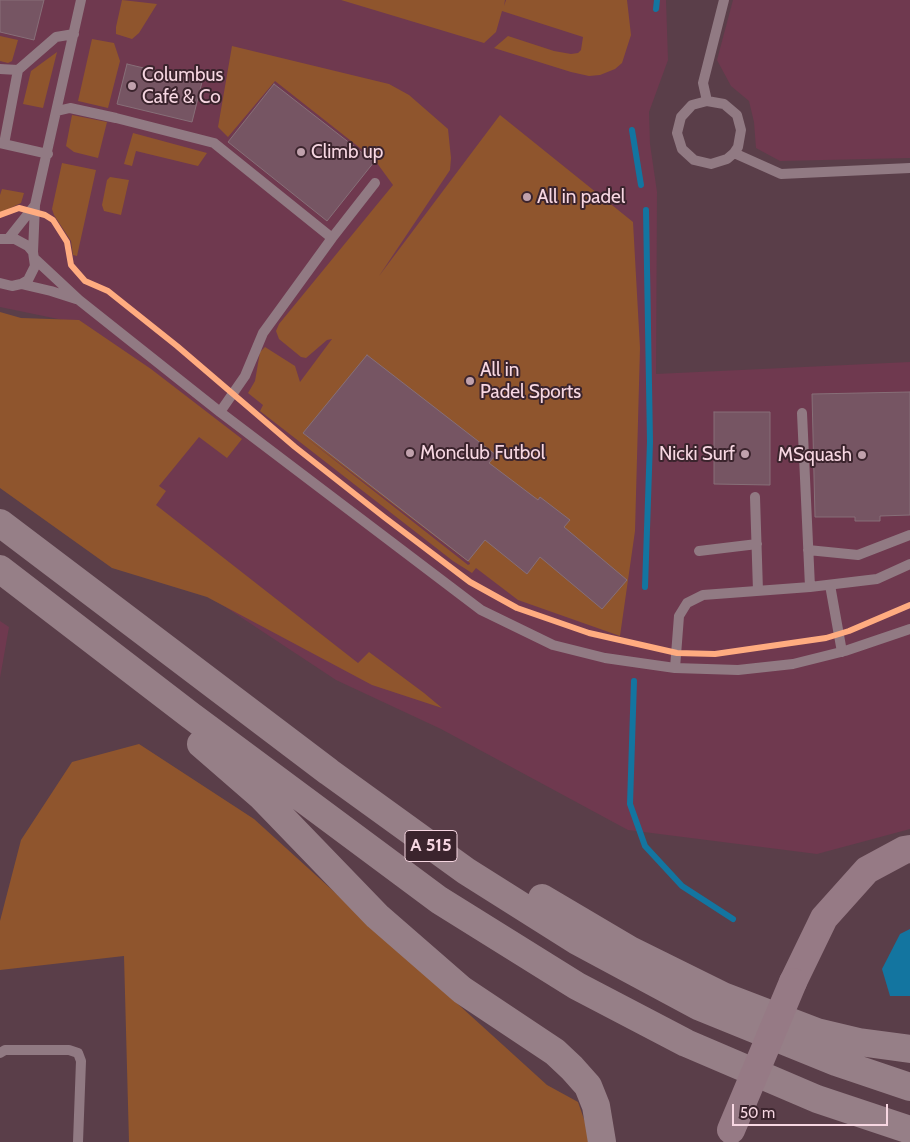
<!DOCTYPE html>
<meta charset="utf-8">
<style>
body{margin:0}
#map{position:relative;width:910px;height:1142px;overflow:hidden;background:#5a3e49;font-family:Cabin,sans-serif}
canvas{display:block}
.scale{position:absolute;left:732px;top:1104px;width:156px;height:22px;box-sizing:border-box;border:2px solid #f7d7e2;border-top:0;padding-left:6px;font-size:15px;line-height:18px;white-space:nowrap;color:#f7d7e2;-webkit-text-stroke:4px #3b242d;paint-order:stroke}
</style>
<div id="map">
<canvas width="910" height="1142"></canvas>
<div class="scale">50 m</div>
</div>
<script>
const context = document.querySelector('canvas').getContext('2d');
context.lineJoin = 'round';
function fillPath(path, color) {
  context.fillStyle = color;
  context.fill(path, 'evenodd');
}
function poly(rows) {
  const path = new Path2D();
  for (const r of rows) {
    path.moveTo(r[0], r[1]);
    for (let i = 2; i < r.length; i += 2) path.lineTo(r[i], r[i + 1]);
  }
  return path;
}
function trace(path, color, width, dash) {
  context.strokeStyle = color;
  context.lineWidth = width;
  context.lineCap = dash ? 'butt' : 'round';
  context.setLineDash(dash || []);
  context.stroke(path);
}
function label(font, color, halo, rows, align = 'center') {
  context.font = font + ' Cabin,sans-serif';
  context.lineWidth = 4;
  context.setLineDash([]);
  context.textBaseline = 'middle';
  context.strokeStyle = halo;
  context.fillStyle = color;
  for (const [text, x, y, turn = 0] of rows) {
    context.save();
    context.translate(x, y);
    context.rotate((+turn || 0) * Math.PI / 180);
    context.textAlign = isNaN(turn) ? turn : align;
    if (halo) context.strokeText(text, 0, 0);
    context.fillText(text, 0, 0);
    context.restore();
  }
}
const built = poly([
 [0,0,666,0,668,60,649,112,650,144,657,192,656,374,910,362,910,829,817,854,628,830,441,729,336,680,36,482,63,320,0,307],
 [733,0,910,0,910,158,780,161,756,148,754,122,749,101,731,86,717,60],
 [0,621,9,627,0,678]
]);
const green = poly([
 [122,0,157,4,139,33,132,39,116,34,116,27],
 [341,0,505,0,504,6,506,0,627,0,631,35,622,63,615,69,600,75,589,76,571,72,494,48,508,36,554,51,571,54,578,53,581,50,583,37,502,11,496,32,484,43],
 [0,36,18,40,12,61,8,63,0,61],
 [92,39,114,43,120,61,108,108,78,101],
 [232,46,389,84,409,95,448,129,451,158,450,170,379,276,500,115,633,222,640,348,635,531,620,636,518,600,476,568,472,573,453,561,260,411,263,405,248,393,255,381,260,352,265,347,295,366,300,382,332,339,327,340,306,358,301,357,279,339,276,331,279,324,393,185,374,159,275,81,228,137,218,127],
 [300,433,470,563,470,564,468,565],
 [57,52,43,108,23,104,31,71],
 [72,115,107,122,98,158,74,152,66,146],
 [133,133,207,153,198,166,136,151,132,166,124,164],
 [62,163,96,170,77,256,73,255,71,241,54,215,52,209],
 [110,177,129,180,121,215,104,211,102,205,107,180],
 [2,189,24,193,21,203,0,213,0,195],
 [0,312,21,318,79,320,151,369,242,439,227,458,199,437,159,486,166,491,156,505,358,663,369,652,424,693,442,708,372,685,207,597,112,568,0,488],
 [139,744,254,819,547,1085,578,1102,592,1142,129,1142,124,956,0,970,0,921,21,840,72,762]
]);
const water = poly([
 [910,929,910,996,890,996,882,969,900,934]
]);
const stream = poly([
 [656,9,657,0],
 [632,130,641,185],
 [645,587,650,442,646,210],
 [634,681,630,804,645,846,682,886,733,919]
]);
const building = poly([
 [0,0,44,0,34,40,0,32,0,0],
 [127,64,202,82,192,122,117,104,127,64],
 [274,84,374,162,327,221,228,142,274,84],
 [367,355,496,455,489,463,538,500,540,497,570,520,564,527,627,580,602,609,540,557,527,574,485,540,468,561,303,433,367,355],
 [910,392,910,515,880,516,880,521,855,521,855,517,815,517,812,394,910,392],
 [714,412,770,412,770,485,714,484,714,412]
]);
const lane = poly([
 [0,69,18,70,56,37,74,34],
 [707,101,724,104,737,115,741,130,738,147,734,153,727,159,711,164,694,160,682,149,677,133,681,117,692,105,707,101],
 [707,101,703,83,724,0],
 [57,111,70,108,116,118,214,143,332,238],
 [0,143,48,154],
 [4,144,18,70],
 [734,153,781,174,910,168],
 [0,239,15,239,28,246,33,252,35,266,28,280,21,284,12,286,0,283],
 [8,239,35,205],
 [33,252,35,205,81,0],
 [35,259,79,300,220,412,481,610,553,645,605,658,675,668,738,670,793,664,845,651,910,629],
 [21,284,51,291,76,299],
 [220,412,245,376,263,333,332,238,375,183],
 [802,413,810,587],
 [755,497,758,591],
 [808,550,858,555,910,535],
 [699,551,757,544],
 [830,585,842,652],
 [675,668,679,616,687,603,703,595,810,587,877,579,910,564],
 [0,1053,5,1050,69,1050,78,1053,81,1061,78,1142]
]);
const secondary = poly([
 [793,982,824,918,867,870,904,850,910,849]
]);
const highway = poly([
 [0,523,329,772,466,871,577,941,698,1006,836,1062,910,1087],
 [0,569,190,715,439,900,577,986,686,1043,817,1099,910,1130],
 [201,744,262,797,377,916,462,990,555,1052,572,1068,588,1086,596,1106,602,1142],
 [542,898,630,950,723,996,817,1032,859,1042,910,1049]
]);
const secondaryBridge = poly([
 [731,1130,793,982]
]);
const cycleway = poly([
 [0,215,19,208,45,215,53,220,67,242,71,265,85,281,108,291,177,346,295,447,384,517,470,582,517,608,589,633,677,653,715,654,826,638,849,631,910,605]
]);
const markers = [
 [132,86,5,"#c0a1ac"],
 [301,152,5,"#c0a1ac"],
 [527,197,5,"#c0a1ac"],
 [470,381,5,"#c0a1ac"],
 [410,453,5,"#c0a1ac"],
 [745,454,5,"#c0a1ac"],
 [862,455,5,"#c0a1ac"]
];
const shields = [
 [431,846,52]
];
const shieldNames = [
 ["A 515",431,846]
];
const poiNames = [
 ["Columbus",142,75],
 ["Café & Co",142,97],
 ["Climb up",311,152],
 ["All in padel",537,197],
 ["All in",480,370],
 ["Padel Sports",480,392],
 ["Monclub Futbol",420,453],
 ["Nicki Surf",735,454,"right"],
 ["MSquash",852,455,"right"]
];
fillPath(built, '#6f394f');
fillPath(green, '#8f552d');
fillPath(water, '#1375a0');
trace(stream, '#1375a0', 6);
fillPath(building, '#765563');
trace(building, '#876f78', 1);
trace(lane, '#917a83', 10);
trace(secondary, '#967a85', 28);
trace(highway, '#967f87', 28);
trace(secondaryBridge, '#967a85', 28);
trace(cycleway, '#ffac80', 6);
for (const [x, y, r, color] of markers) {
  const dot = new Path2D();
  dot.arc(x, y, r, 0, 2 * Math.PI);
  context.fillStyle = color;
  context.fill(dot);
  trace(dot, '#3b242d', 2);
}
for (const [x, y, w] of shields) {
  const box = new Path2D();
  box.roundRect(x - w / 2, y - 15.5, w, 31, 4);
  context.fillStyle = '#3b242d';
  context.fill(box);
  trace(box, '#f7d7e2', 1);
}
label('bold 18px', '#f7d7e2', null, shieldNames);
label('19px', '#f7d7e2', '#3b242d', poiNames, 'left');
</script>
